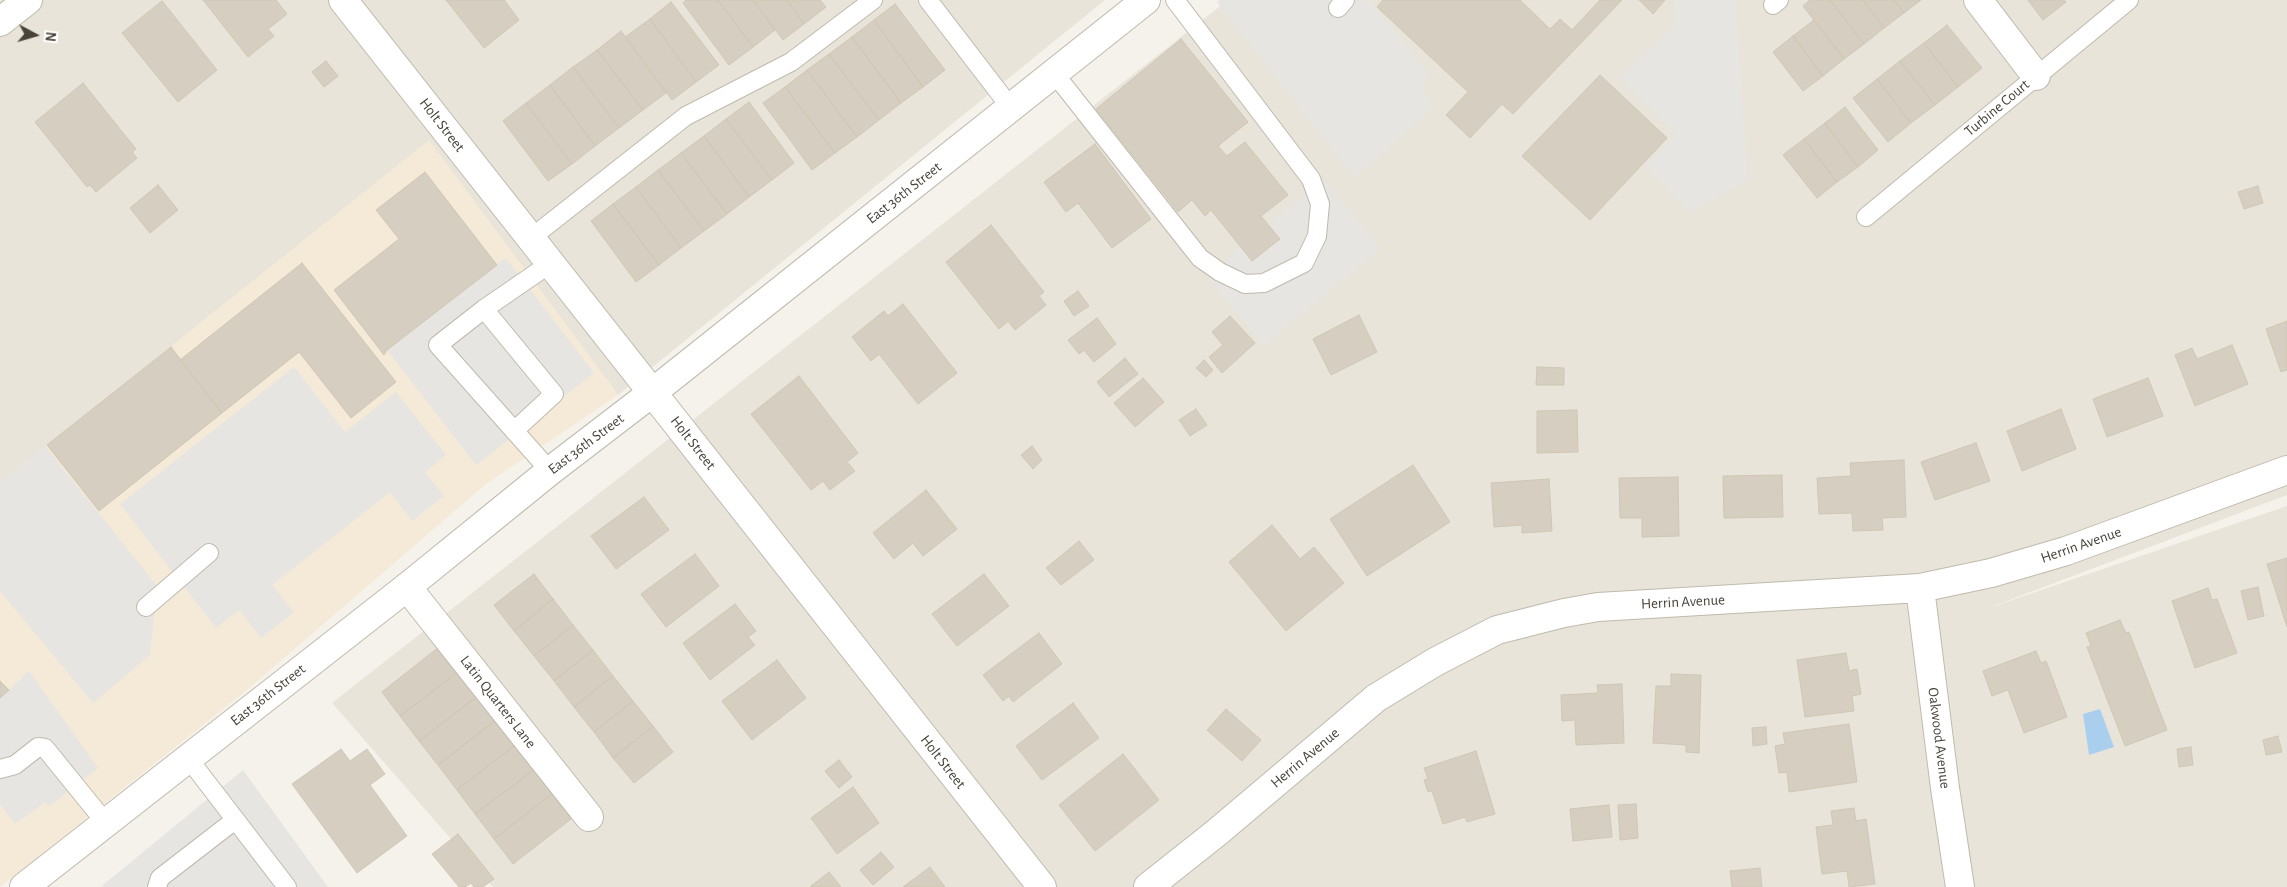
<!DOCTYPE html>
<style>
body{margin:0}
#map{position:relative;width:2287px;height:887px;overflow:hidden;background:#f5f2eb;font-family:"Alegreya Sans",sans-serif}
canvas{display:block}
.north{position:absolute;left:10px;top:10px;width:50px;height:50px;-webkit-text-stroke:4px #fff;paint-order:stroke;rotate:96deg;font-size:14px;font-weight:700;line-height:20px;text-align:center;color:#484339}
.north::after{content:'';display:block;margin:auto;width:18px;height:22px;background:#484339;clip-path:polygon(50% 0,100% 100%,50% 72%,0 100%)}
</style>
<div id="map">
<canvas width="2287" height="887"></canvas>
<div class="north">N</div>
</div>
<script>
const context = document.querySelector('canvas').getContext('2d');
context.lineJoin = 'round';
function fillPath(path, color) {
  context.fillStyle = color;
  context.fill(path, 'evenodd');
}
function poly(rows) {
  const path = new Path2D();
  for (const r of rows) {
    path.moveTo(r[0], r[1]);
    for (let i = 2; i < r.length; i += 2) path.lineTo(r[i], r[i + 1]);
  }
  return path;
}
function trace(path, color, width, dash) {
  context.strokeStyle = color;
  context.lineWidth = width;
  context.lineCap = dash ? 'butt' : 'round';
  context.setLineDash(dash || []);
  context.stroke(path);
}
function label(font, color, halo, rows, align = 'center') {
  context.font = font + ' "Alegreya Sans",sans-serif';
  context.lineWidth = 4;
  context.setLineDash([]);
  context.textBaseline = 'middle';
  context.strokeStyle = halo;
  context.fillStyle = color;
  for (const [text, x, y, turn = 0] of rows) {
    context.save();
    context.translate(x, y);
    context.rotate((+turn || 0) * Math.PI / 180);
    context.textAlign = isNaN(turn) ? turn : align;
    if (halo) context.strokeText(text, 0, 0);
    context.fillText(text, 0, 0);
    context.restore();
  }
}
const residential = poly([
 [0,0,1105,0,618,395,429,141,0,483],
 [1228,0,2287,0,2287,495,1983,610,2287,506,2287,887,493,887,332,703]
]);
const commercial = poly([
 [429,140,618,395,486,484,247,690,0,887,0,483]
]);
const parking = poly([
 [1220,0,1370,0,1428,73,1423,88,1432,108,1355,178,1217,2],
 [1674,0,1735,0,1748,180,1690,212,1646,166,1676,133,1619,78,1672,27,1676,8],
 [1323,179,1381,248,1264,345,1207,276],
 [506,258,594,373,476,465,387,350],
 [294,367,345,432,396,392,446,455,425,472,444,496,412,521,390,492,272,585,294,612,261,638,239,610,216,628,120,504],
 [45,446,157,586,150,655,93,703,0,591,0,483],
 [29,671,98,768,50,806,44,803,15,824,0,804,0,698],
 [243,770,328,887,102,887,103,885]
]);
const water = poly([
 [2100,709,2114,747,2089,755,2083,714]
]);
const building = poly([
 [203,0,276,0,287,14,268,29,274,36,248,57,203,0],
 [446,0,504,0,519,20,484,48,446,0],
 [686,0,718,0,753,47,729,65,683,3,686,0],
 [718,0,753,0,775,30,753,47,718,0],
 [753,0,787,0,804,24,783,40,753,0],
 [787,0,820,0,826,7,804,24,787,0],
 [1383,0,1520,0,1550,29,1560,19,1572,30,1600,0,1622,0,1513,114,1502,104,1470,138,1446,115,1468,92,1377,7,1383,0],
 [1639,0,1665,0,1653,14,1639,0],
 [1810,0,1830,0,1864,44,1844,59,1803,6,1810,0],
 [1830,0,1863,0,1884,28,1864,44,1830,0],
 [1863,0,1894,0,1904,13,1884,28,1863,0],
 [1894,0,1921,0,1904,13,1894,0],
 [2028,0,2064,0,2066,2,2043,20,2028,0],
 [162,1,217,70,178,102,122,33,162,1],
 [671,2,719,65,696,82,650,19,671,2],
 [895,4,945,70,923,87,874,20,895,4],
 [650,19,696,82,672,100,625,37,650,19],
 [874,20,923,87,901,103,852,37,874,20],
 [1814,20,1844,59,1823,76,1793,36,1814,20],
 [1947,25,1982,68,1958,87,1924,43,1947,25],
 [621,31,666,93,643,110,597,50,621,31],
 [1793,36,1823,76,1803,91,1773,52,1793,36],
 [852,37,901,103,879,120,829,54,852,37],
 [1181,39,1248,122,1218,146,1227,156,1245,142,1288,195,1261,216,1280,239,1252,261,1211,210,1205,216,1192,200,1178,212,1096,109,1181,39],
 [1924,43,1958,87,1935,105,1900,61,1924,43],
 [597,50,643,110,619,128,573,67,597,50],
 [829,54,879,120,857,137,807,70,829,54],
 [326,61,338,76,324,87,312,72,326,61],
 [1900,61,1935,105,1911,123,1877,79,1900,61],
 [573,67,619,128,595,146,550,85,573,67],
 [807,70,857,137,835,153,785,87,807,70],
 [1600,75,1667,138,1590,220,1522,156,1600,75],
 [1877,79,1911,123,1888,142,1853,98,1877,79],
 [83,83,136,149,132,152,137,158,96,192,90,185,87,187,35,122,83,83],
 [550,85,595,146,572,164,526,103,550,85],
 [785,87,835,153,812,170,763,103,785,87],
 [749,102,794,163,772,180,726,119,749,102],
 [526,103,572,164,548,181,503,121,526,103],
 [1845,107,1878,150,1858,167,1825,123,1845,107],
 [726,119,772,180,749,197,704,136,726,119],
 [1825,123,1858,167,1837,182,1804,139,1825,123],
 [704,136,749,197,727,214,681,153,704,136],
 [1804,139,1837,182,1817,198,1783,155,1804,139],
 [1095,144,1151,219,1112,248,1078,203,1066,212,1044,182,1095,144],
 [681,153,727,214,704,231,658,170,681,153],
 [658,170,704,231,681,248,636,187,658,170],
 [425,172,497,265,387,350,384,355,334,290,399,239,376,210,425,172],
 [158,185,178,210,150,233,130,208,158,185],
 [2258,186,2263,203,2244,209,2238,192,2258,186],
 [636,187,681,248,659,265,613,204,636,187],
 [613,204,659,265,636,282,591,221,613,204],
 [991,225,1044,292,1039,296,1046,305,1015,330,1008,321,999,329,946,262,991,225],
 [302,263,396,382,351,418,299,352,222,413,180,360,302,263],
 [1078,291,1089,306,1074,316,1064,301,1078,291],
 [903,304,957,373,918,404,879,354,871,361,852,337,884,311,888,316,903,304],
 [1359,315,1377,352,1331,375,1313,339,1359,315],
 [1230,316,1255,343,1222,373,1209,357,1223,345,1212,332,1230,316],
 [1097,318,1116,344,1094,362,1084,350,1079,354,1068,340,1097,318],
 [2287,321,2287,370,2281,372,2266,329,2287,321],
 [2232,345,2248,384,2195,406,2175,355,2192,348,2197,359,2232,345],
 [171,347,222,413,99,511,47,445,171,347],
 [1125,358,1138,374,1109,397,1097,382,1125,358],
 [1204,360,1213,370,1206,377,1196,368,1204,360],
 [1537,367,1564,368,1564,385,1536,385,1537,367],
 [799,376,858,453,847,462,855,471,830,490,823,481,811,490,751,414,799,376],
 [1143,378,1164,402,1135,427,1114,403,1143,378],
 [2148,378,2163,416,2107,437,2093,399,2148,378],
 [1196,409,1207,425,1190,436,1179,420,1196,409],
 [2061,409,2076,449,2022,471,2007,431,2061,409],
 [1577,410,1578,452,1537,453,1537,411,1577,410],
 [1976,443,1990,481,1935,500,1921,462,1976,443],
 [1032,446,1042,460,1033,469,1021,455,1032,446],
 [1904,460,1906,517,1882,518,1883,530,1853,531,1852,513,1819,514,1817,478,1851,476,1850,463,1904,460],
 [1413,465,1450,522,1367,576,1330,519,1413,465],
 [1782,475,1783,517,1724,518,1723,476,1782,475],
 [1678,477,1679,536,1642,537,1642,518,1620,518,1619,478,1678,477],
 [1549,479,1552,531,1522,533,1522,525,1494,527,1491,483,1549,479],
 [926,490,957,529,923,556,913,543,894,559,873,533,926,490],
 [644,497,669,530,616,569,591,536,644,497],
 [1272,525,1300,559,1314,547,1344,583,1286,631,1229,562,1272,525],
 [1079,541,1094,560,1061,585,1046,568,1079,541],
 [695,554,719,586,666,627,641,594,695,554],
 [2287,558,2287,627,2267,564,2287,558],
 [534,574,553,599,514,631,494,605,534,574],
 [984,574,1009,606,957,646,932,614,984,574],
 [2258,587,2264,616,2248,620,2241,591,2258,587],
 [2208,588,2212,600,2217,599,2237,653,2195,668,2172,601,2208,588],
 [553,599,573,625,534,656,514,631,553,599],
 [735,604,756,631,748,637,755,645,710,680,683,643,735,604],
 [2120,620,2126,633,2129,632,2167,730,2125,746,2087,647,2091,646,2086,633,2120,620],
 [573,625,593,650,554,681,534,656,573,625],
 [1039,633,1062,664,1013,702,1009,696,1003,701,983,675,1039,633],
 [440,646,459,671,400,716,382,692,440,646],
 [593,650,613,676,574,707,554,681,593,650],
 [2036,651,2041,663,2046,661,2067,717,2024,733,2008,690,1992,696,1983,671,2036,651],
 [1846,653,1849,671,1857,669,1861,694,1852,696,1854,711,1805,717,1797,660,1846,653],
 [777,660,806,698,752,740,722,701,777,660],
 [459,671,478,696,419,741,400,716,459,671],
 [1671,674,1701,675,1699,753,1686,752,1686,745,1653,743,1656,686,1671,686,1671,674],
 [613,676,633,701,594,732,574,707,613,676],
 [0,681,9,690,0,698,0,681],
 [1622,684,1624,743,1576,745,1575,720,1562,721,1561,695,1598,693,1597,685,1622,684],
 [478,696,496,720,438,765,419,741,478,696],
 [633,701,653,726,613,758,594,732,633,701],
 [1073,703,1099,738,1042,780,1016,746,1073,703],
 [1226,709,1261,740,1242,761,1207,730,1226,709],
 [496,720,515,745,457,790,438,765,496,720],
 [1849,724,1857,782,1789,792,1787,772,1779,773,1775,746,1785,744,1783,733,1849,724],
 [653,726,673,752,634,783,613,758,653,726],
 [1766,727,1767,744,1753,746,1752,728,1766,727],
 [2278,736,2282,752,2266,755,2263,740,2278,736],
 [515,745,534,770,475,814,457,790,515,745],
 [2191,747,2193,765,2179,767,2177,749,2191,747],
 [341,749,350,761,367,749,385,774,370,785,407,836,357,873,292,784,341,749],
 [1476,751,1495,814,1467,822,1465,817,1443,824,1432,791,1428,792,1424,780,1428,779,1424,768,1476,751],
 [1123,754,1159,800,1095,851,1059,805,1123,754],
 [839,760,852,777,839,788,825,771,839,760],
 [534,770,552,794,494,839,475,814,534,770],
 [853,787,879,823,837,854,811,818,853,787],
 [552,794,571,819,513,864,494,839,552,794],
 [1636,804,1638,838,1620,840,1618,805,1636,804],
 [1609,805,1612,837,1573,841,1570,809,1609,805],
 [1854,808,1856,821,1866,819,1875,884,1849,887,1847,871,1822,874,1816,827,1833,825,1831,811,1854,808],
 [458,834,494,879,483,887,474,887,471,883,465,887,459,887,432,854,458,834],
 [881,852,894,867,873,885,860,870,881,852],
 [930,867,945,887,903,887,930,867],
 [1760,868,1762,887,1732,887,1730,871,1760,868],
 [829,872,841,887,810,887,829,872]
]);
const service = poly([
 [928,0,1011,108],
 [1773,5,1779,0],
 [1338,8,1345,0],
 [1054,73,1200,258,1220,272,1245,284,1264,283,1304,263,1317,236,1320,204,1311,179,1175,0],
 [1866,217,2129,0],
 [531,238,686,116,791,62,873,0],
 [484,309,554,394,514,431],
 [550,471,438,345,484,309,551,263],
 [146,607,209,553],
 [188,758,287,887],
 [0,769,15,765,38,747,45,748,105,822],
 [157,887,160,878,235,820]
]);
const minor = poly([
 [343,0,1042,887],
 [1978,0,2036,76],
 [0,22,28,0],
 [407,587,589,817],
 [1920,588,1945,788,1960,887],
 [1148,887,1215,834,1376,698,1435,662,1497,630,1564,613,1598,607,1920,588,1991,573,2066,551,2287,470]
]);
const tertiary = poly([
 [24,887,407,587,550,471,653,392,1146,0]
]);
const streetNames = [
 ["Turbine Court",1997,108,-40],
 ["Holt Street",442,125,52],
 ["East 36th Street",904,193,-38],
 ["Holt Street",693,443,52],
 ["East 36th Street",586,444,-37],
 ["Herrin Avenue",2081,545,-19],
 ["Herrin Avenue",1683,602,-3],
 ["East 36th Street",268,695,-38],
 ["Latin Quarters Lane",498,702,52],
 ["Oakwood Avenue",1939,738,83],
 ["Herrin Avenue",1305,758,-40],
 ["Holt Street",943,762,52]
];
fillPath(residential, '#e8e4d9');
fillPath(commercial, '#f5ead7');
fillPath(parking, '#e6e5e2');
fillPath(water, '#aacfee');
fillPath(building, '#d6cec0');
trace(building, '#d0c7b4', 1);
trace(service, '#c0baad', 20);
trace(minor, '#c0baad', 30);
trace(tertiary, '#c0baad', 30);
trace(service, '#fff', 18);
trace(minor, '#fff', 28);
trace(tertiary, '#fff', 28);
label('15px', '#484339', '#fff', streetNames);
</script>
